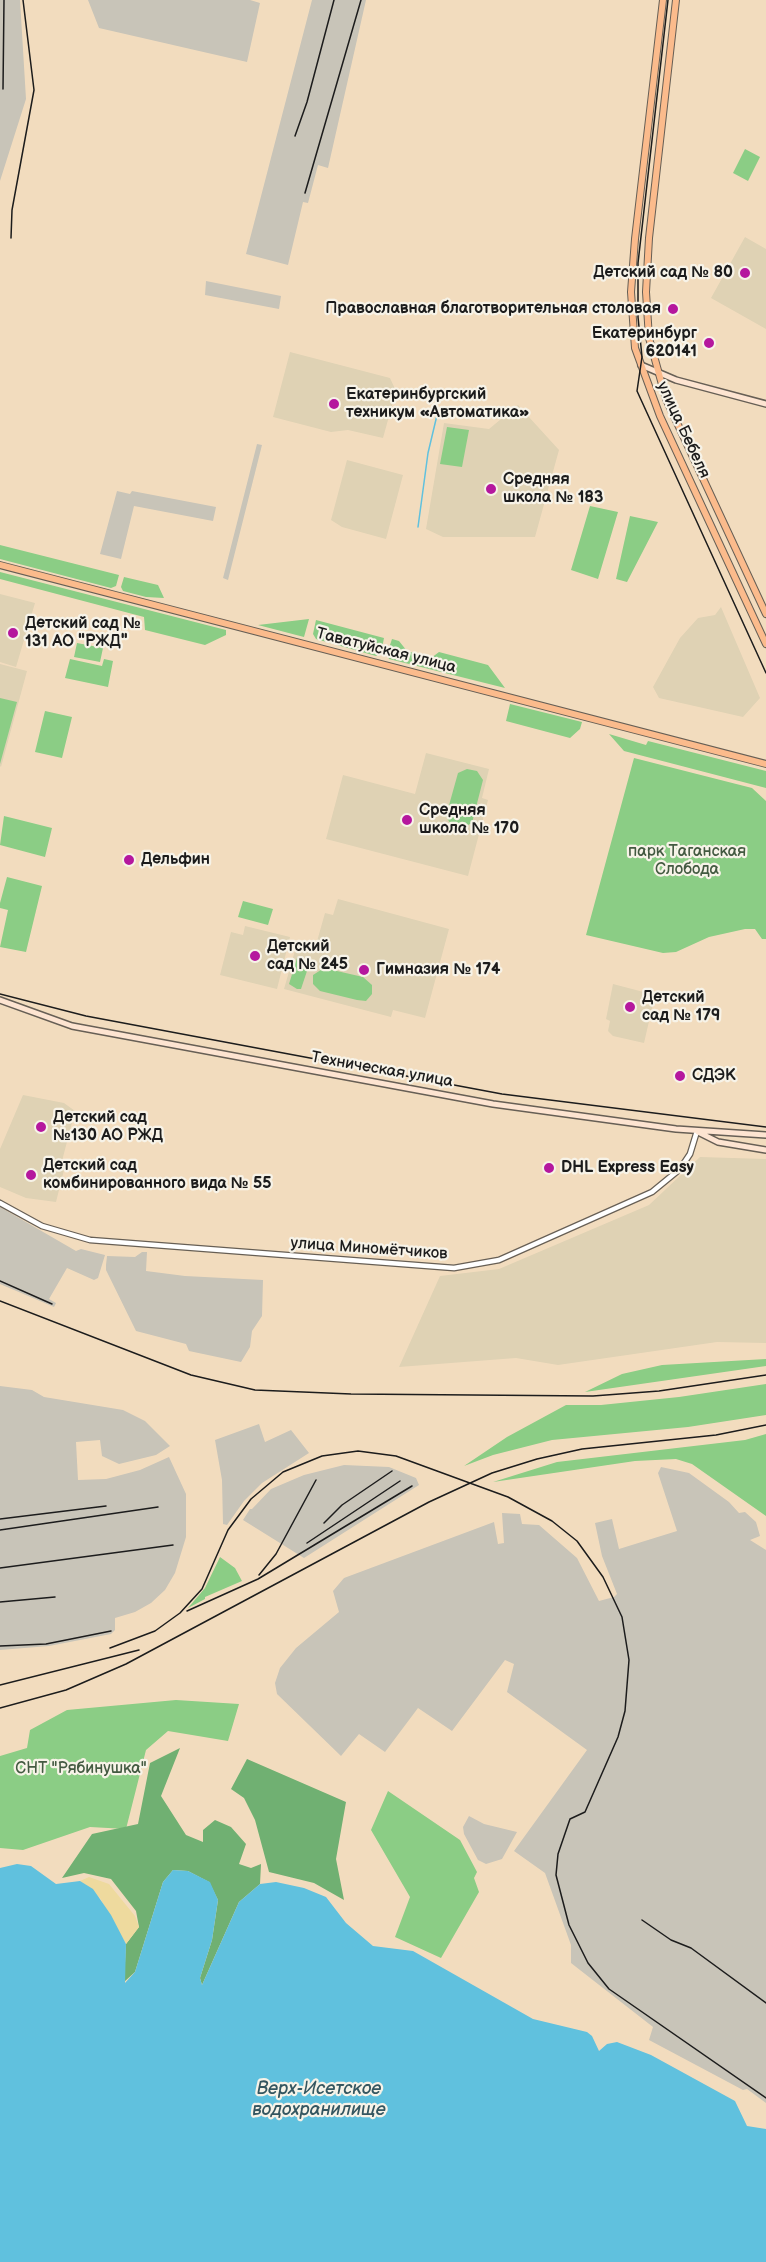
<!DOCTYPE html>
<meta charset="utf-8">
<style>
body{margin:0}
canvas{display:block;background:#f2dcbe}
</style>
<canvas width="766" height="2262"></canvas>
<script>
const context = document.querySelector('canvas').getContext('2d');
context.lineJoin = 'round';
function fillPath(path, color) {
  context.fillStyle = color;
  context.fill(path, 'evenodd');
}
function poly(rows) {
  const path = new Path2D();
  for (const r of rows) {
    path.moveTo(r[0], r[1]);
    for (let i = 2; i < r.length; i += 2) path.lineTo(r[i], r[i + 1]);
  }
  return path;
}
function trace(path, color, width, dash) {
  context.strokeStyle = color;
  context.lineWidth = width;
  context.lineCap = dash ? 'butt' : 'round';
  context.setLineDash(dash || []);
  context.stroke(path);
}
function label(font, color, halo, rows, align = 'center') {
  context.font = font + ' "Balsamiq Sans",sans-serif';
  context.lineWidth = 4.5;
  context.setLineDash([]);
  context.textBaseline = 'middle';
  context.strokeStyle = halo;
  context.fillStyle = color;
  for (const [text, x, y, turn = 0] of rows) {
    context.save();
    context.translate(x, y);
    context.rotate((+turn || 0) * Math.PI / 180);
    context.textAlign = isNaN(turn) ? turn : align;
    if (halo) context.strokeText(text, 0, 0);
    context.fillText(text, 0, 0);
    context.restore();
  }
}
const built = poly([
 [745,237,766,249,766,329,711,298],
 [290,352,390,378,396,391,383,438,348,430,331,432,273,417],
 [518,405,559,450,535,537,443,537,426,529,444,423,489,429],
 [347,460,403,475,386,539,342,527,331,520],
 [0,594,35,603,16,667,0,662],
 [721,607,760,698,743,717,659,698,653,687,680,638,698,618,715,615],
 [0,664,27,671,1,767,0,766],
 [426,753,489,769,482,798,488,800,468,876,326,839,343,775,415,794],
 [338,899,449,929,425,1018,393,1010,391,1017,284,989,296,947,314,952,325,913,333,915],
 [245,926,290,937,277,989,220,975,231,932,243,935],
 [613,984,655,995,644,1043,613,1036,608,1031,610,1021,606,1019],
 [23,1095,64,1103,75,1111,62,1161,66,1162,56,1202,26,1198,0,1187,0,1149],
 [700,1157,766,1159,766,1343,717,1342,558,1365,516,1358,399,1367,440,1276,499,1269,649,1205]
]);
const industrial = poly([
 [0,0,20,0,26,99,0,181],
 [88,0,250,0,260,3,247,62,99,28],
 [312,0,366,0,328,168,318,165,308,203,303,202,288,265,246,254],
 [206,281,281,296,279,309,205,295],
 [257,444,262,445,228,580,223,578],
 [117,491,130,494,132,491,216,507,213,521,134,506,121,559,100,554],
 [0,1207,76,1251,81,1249,105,1255,98,1278,94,1280,67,1268,49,1299,56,1303,54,1307,0,1284],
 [142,1252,147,1252,146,1271,185,1276,263,1280,262,1316,252,1331,250,1347,241,1362,189,1351,186,1344,136,1331,106,1270,106,1265,107,1256,135,1257],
 [0,1386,32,1390,44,1397,123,1410,145,1421,170,1446,156,1455,119,1464,102,1456,100,1440,76,1442,78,1480,106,1479,140,1470,169,1457,186,1494,186,1537,175,1573,165,1590,151,1603,135,1612,115,1618,115,1630,111,1634,49,1646,0,1650],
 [259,1424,265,1442,291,1430,309,1453,262,1483,244,1501,227,1525,223,1524,222,1480,215,1440],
 [344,1465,389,1467,416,1478,419,1485,304,1558,243,1520,250,1509,252,1509,271,1489,304,1475],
 [661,1467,689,1473,729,1502,739,1513,745,1512,756,1522,760,1536,750,1540,766,1550,766,2103,747,2089,743,2090,649,2040,653,2027,571,1963,571,1945,545,1873,514,1851,587,1750,507,1692,514,1664,505,1660,452,1731,418,1708,385,1752,359,1734,341,1756,277,1694,275,1683,280,1668,296,1648,339,1612,333,1591,344,1578,494,1522,498,1544,504,1543,502,1513,520,1514,522,1524,539,1525,577,1558,599,1601,614,1597,617,1594,602,1556,595,1523,612,1519,619,1549,677,1531,658,1473],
 [469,1816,484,1824,517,1832,502,1859,486,1864,478,1860,464,1834,463,1827]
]);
const green = poly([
 [745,149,760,157,748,181,733,173],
 [447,427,469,430,462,467,440,464],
 [590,506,618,512,598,579,571,570],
 [630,516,658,522,627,582,616,579],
 [0,545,119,575,116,586,111,588,0,559],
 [0,572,226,630,226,635,205,645,145,630,144,617,0,579],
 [124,577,158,585,164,598,146,597,123,591,121,587],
 [309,619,304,637,258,625],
 [316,620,384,638,381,653,376,656,316,639,313,634],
 [392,639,399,641,407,651,431,658,439,652,488,665,505,688,389,659,387,654],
 [77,643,103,648,100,662,74,657],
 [70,659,102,666,104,659,113,661,108,687,65,678],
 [0,698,17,702,0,764],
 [510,704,582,722,580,729,570,738,506,721],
 [45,711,72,717,62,758,35,752],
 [609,734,646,745,648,741,766,771,766,788,624,751],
 [634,758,752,788,766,801,766,939,762,939,755,929,745,929,709,937,676,952,663,953,586,935],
 [467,769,477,771,483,780,472,823,462,828,451,825,446,816,458,773],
 [4,816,52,828,45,857,0,845],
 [7,877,42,886,26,952,0,947,8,910,0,908,0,903],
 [243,901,273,909,268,925,238,917],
 [301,957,310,962,301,989,297,989,289,984,297,958],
 [324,968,363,977,372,985,372,994,366,1001,357,1000,320,991,313,984,313,975],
 [766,1359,766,1366,585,1392,622,1374,662,1365],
 [766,1384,766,1415,688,1427,552,1440,493,1455,464,1466,507,1437,566,1405,601,1405,679,1397],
 [766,1434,766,1516,692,1464,676,1459,635,1461,493,1482,557,1462,745,1440],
 [220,1557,235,1568,242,1581,205,1597,205,1599,188,1608,205,1588],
 [176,1700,239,1704,228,1741,168,1731,146,1750,126,1829,90,1827,23,1850,0,1848,0,1756,27,1748,30,1730,67,1710],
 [388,1791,460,1840,477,1872,474,1878,479,1892,441,1958,395,1937,410,1897,371,1830]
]);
const forest = poly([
 [180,1748,161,1796,186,1835,203,1842,203,1830,215,1820,231,1827,246,1844,239,1864,251,1868,261,1864,260,1884,239,1902,202,1985,200,1978,212,1940,218,1900,209,1882,188,1871,173,1870,163,1882,135,1972,124,1982,126,1944,139,1927,136,1911,111,1879,84,1873,62,1878,92,1834,138,1824,150,1763],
 [247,1759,346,1802,336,1859,344,1900,314,1883,269,1872,255,1820,244,1798,231,1789]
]);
const sand = poly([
 [89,1877,109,1884,135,1916,139,1927,126,1944,100,1898,80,1881]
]);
const water = poly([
 [17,1864,31,1866,56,1884,80,1881,93,1889,111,1915,126,1944,125,1983,135,1972,163,1882,173,1870,188,1871,210,1882,218,1900,212,1940,200,1978,202,1985,239,1902,260,1884,276,1882,304,1888,326,1897,346,1923,373,1946,413,1951,533,2019,587,2032,592,2036,599,2051,607,2044,617,2042,651,2055,735,2101,747,2126,766,2129,766,2262,0,2262,0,1868]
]);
const stream = poly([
 [418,527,428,453,438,411]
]);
const tertiary = poly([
 [0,1203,42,1226,90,1240,454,1268,499,1260,652,1192,680,1169,690,1154,697,1131]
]);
const secondary = poly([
 [641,365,676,380,766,404],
 [0,1000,72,1026,493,1104,676,1129,766,1135],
 [698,1132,718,1142,766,1150]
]);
const primary = poly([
 [663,0,635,239,631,292,635,348,660,416,766,644],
 [676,0,649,238,646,292,649,338,666,399,766,614],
 [0,565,766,764]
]);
const tram = poly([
 [668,0,638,263,638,317,642,357,637,391,766,673],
 [0,994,86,1016,502,1094,766,1127]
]);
const rail = poly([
 [3,89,4,0],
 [295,136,307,102,334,0],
 [305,193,361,0],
 [11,238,12,210,34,90,23,0],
 [0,1281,52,1304],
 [0,1301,191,1375,255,1390,351,1394,593,1396,659,1391,766,1375],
 [0,1519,106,1506],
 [324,1523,342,1505,392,1471],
 [0,1530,158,1507],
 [307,1543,400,1481],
 [0,1568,173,1545],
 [259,1575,276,1554,316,1480],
 [0,1602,55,1597],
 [187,1611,258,1579,412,1486],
 [0,1646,46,1644,111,1631],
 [110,1648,155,1631,180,1613,202,1589,228,1530,251,1499,283,1472,322,1456,358,1451,396,1456,508,1497,552,1521,577,1541,603,1577,622,1617,629,1660,625,1711,618,1737,585,1812,570,1819,558,1854,556,1875,569,1925,588,1963,609,1989,766,2098],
 [0,1685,139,1650],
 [0,1708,66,1690,126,1664,429,1502,492,1473,537,1459,582,1449,716,1435,766,1425],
 [642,1920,671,1940,691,1948,766,2003]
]);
const markers = [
 [745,273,6,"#b5179e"],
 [673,309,6,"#b5179e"],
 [709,343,6,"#b5179e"],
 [334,404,6,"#b5179e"],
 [491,489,6,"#b5179e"],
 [13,633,6,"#b5179e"],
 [407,820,6,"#b5179e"],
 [129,860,6,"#b5179e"],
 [255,956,6,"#b5179e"],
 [364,970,6,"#b5179e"],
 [630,1007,6,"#b5179e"],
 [680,1076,6,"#b5179e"],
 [41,1127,6,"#b5179e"],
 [549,1168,6,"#b5179e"],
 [31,1175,6,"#b5179e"]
];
const poiNames = [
 ["Детский сад № 80",733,273,"right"],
 ["Православная благотворительная столовая",661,309,"right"],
 ["Екатеринбург",697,334,"right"],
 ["620141",697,352,"right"],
 ["Екатеринбургский",346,395],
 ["техникум «Автоматика»",346,413],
 ["Средняя",503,480],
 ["школа № 183",503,498],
 ["Детский сад №",25,624],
 ["131 АО \"РЖД\"",25,642],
 ["Средняя",419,811],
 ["школа № 170",419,829],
 ["Дельфин",141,860],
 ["Детский",267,947],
 ["сад № 245",267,965],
 ["Гимназия № 174",376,970],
 ["Детский",642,998],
 ["сад № 179",642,1016],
 ["СДЭК",692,1076],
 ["Детский сад",53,1118],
 ["№130 АО РЖД",53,1136],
 ["Детский сад",43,1166],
 ["комбинированного вида № 55",43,1184],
 ["DHL Express Easy",561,1168]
];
const streetNames = [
 ["улица Бебеля",683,430,65],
 ["Таватуйская улица",386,651,14],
 ["Техническая улица",382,1070,10],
 ["улица Миномётчиков",369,1249,4]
];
const parkNames = [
 ["парк Таганская",687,852],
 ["Слобода",687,870],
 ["СНТ \"Рябинушка\"",81,1769]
];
const waterNames = [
 ["Верх-Исетское",319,2089],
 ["водохранилище",319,2110]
];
fillPath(built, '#dfd2b4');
fillPath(industrial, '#c8c4b8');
fillPath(green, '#8bcd85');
fillPath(forest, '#70b072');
fillPath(sand, '#eeda9e');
fillPath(water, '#60c1de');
trace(stream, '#60c1de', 1.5);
trace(tertiary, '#675f55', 7);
trace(secondary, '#675f55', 8);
trace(primary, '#675f55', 8);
trace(tertiary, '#fff', 4.5);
trace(secondary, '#fde4d1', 5);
trace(primary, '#fbbb8c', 6);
trace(tram, '#1c1c1c', 1.5);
trace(rail, '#1c1c1c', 1.5);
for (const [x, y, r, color] of markers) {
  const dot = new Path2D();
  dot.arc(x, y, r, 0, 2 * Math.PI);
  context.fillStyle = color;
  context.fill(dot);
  trace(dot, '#f7f3e8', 2);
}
label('bold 16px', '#1c1c1c', '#f7f3e8', poiNames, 'left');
label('16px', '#1c1c1c', '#f7f3e8', streetNames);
label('16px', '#435a41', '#f7f3e8', parkNames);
label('italic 18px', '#345660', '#f7f3e8', waterNames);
</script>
